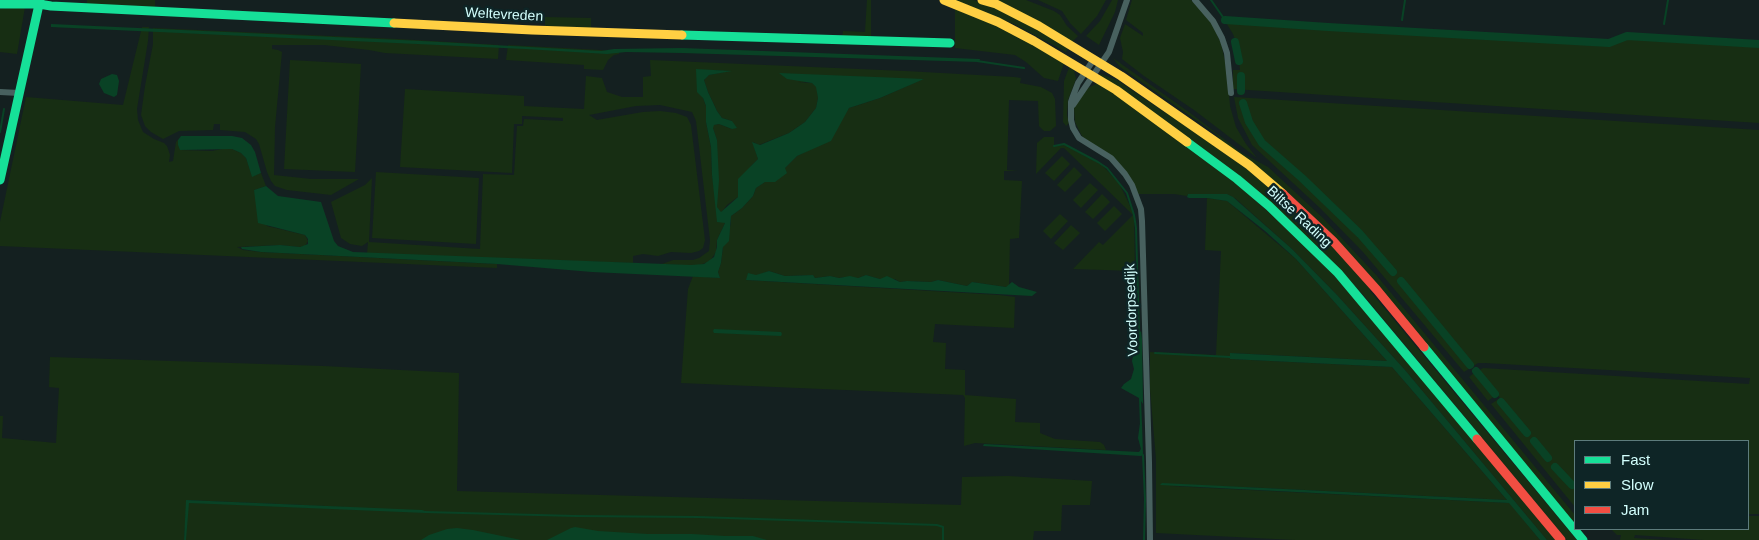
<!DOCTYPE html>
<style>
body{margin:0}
#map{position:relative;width:1759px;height:540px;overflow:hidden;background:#142020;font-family:Helvetica,sans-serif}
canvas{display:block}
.legend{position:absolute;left:1574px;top:440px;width:175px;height:90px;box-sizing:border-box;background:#0e2526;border:1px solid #5d7c7c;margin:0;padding:6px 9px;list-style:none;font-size:15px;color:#d3fffd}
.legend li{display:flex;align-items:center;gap:10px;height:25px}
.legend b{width:25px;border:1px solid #5d7c7c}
</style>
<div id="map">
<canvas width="1759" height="540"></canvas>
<ul class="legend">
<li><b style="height:6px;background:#16e098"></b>Fast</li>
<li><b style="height:6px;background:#ffcf43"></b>Slow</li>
<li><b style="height:6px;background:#f24e42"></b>Jam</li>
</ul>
</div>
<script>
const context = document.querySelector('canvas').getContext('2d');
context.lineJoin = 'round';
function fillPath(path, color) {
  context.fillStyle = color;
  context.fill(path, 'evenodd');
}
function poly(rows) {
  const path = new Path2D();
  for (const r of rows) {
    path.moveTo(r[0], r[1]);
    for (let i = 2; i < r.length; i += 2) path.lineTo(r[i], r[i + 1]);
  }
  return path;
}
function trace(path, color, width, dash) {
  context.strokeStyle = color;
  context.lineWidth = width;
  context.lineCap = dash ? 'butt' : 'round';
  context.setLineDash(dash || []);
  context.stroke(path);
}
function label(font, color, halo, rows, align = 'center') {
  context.font = font + ' Helvetica,sans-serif';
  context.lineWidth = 5;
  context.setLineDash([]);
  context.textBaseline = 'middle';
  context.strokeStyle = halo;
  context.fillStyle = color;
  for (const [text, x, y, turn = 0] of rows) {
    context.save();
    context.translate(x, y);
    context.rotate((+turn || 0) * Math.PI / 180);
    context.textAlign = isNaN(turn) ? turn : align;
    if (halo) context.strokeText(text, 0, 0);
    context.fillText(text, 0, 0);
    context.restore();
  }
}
const green = poly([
 [87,0,155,0,155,7,87,4],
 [867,0,871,0,871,38,842,38,843,31,865,32],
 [952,0,973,0,993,6,1069,46,1066,52,1014,24],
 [992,0,1026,0,1054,11,1060,15,1067,26,1078,36,1072,42],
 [1038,0,1106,0,1097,16,1081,34,1070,23,1062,11],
 [1112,0,1118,0,1115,12,1099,45,1086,36,1100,21],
 [1132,0,1191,0,1201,10,1211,22,1221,43,1227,70,1230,106,1236,127,1246,144,1257,158,1194,110,1144,76,1122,59,1123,52,1120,38,1125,24,1143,36,1143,33,1126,20],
 [25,7,17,54,0,52,0,9],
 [955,9,1001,27,1035,45,1064,63,1058,81,1044,78,1026,62,1015,55,955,48],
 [545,17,591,18,591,28,545,26],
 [1225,21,1575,41,1603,42,1635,36,1759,43,1759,123,1233,89,1233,70,1240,70,1238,47,1233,34],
 [142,27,149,27,148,41,137,109,138,120,143,132,154,139,164,143,167,146,170,155,169,162,173,161,176,142,181,136,178,140,181,150,212,151,227,148,232,149,241,153,246,158,252,176,261,173,266,186,254,190,267,226,305,235,308,241,305,246,300,247,280,245,237,247,243,250,261,252,497,264,497,268,0,246,0,222,26,97,123,105],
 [153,28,398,39,499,45,498,59,385,53,369,50,324,45,272,45,272,49,278,50,282,52,275,127,274,175,311,179,359,179,331,195,287,190,275,186,271,181,267,172,259,144,256,139,245,132,220,130,220,124,214,124,213,130,179,131,163,139,151,132,145,126,141,115,145,86,153,44],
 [508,45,600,50,607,51,619,50,619,54,614,55,608,60,603,70,584,69,584,65,506,60],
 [1113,58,1193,115,1242,153,1268,167,1323,218,1377,276,1575,515,1575,524,1359,266,1223,143,1216,134,1120,67],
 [290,60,361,64,355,172,284,169],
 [650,60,905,71,1014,77,1021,78,1020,83,1041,87,1052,93,1055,99,1056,126,1050,131,1044,131,1039,126,1038,101,1009,100,1007,170,1018,171,1004,171,1004,180,1022,181,1019,238,1010,239,1009,286,1006,287,972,282,967,286,938,280,931,282,907,281,900,282,895,279,880,279,866,275,858,278,844,277,839,278,830,276,815,278,813,275,785,276,769,271,746,280,999,295,1015,297,1014,328,935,324,933,342,946,343,945,369,965,370,965,395,1016,399,1015,422,1040,423,1040,433,1055,439,1100,442,1104,445,1106,450,975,443,964,446,965,398,963,395,681,383,688,289,693,276,720,278,718,272,721,263,723,247,731,224,731,216,742,208,753,196,756,188,785,168,797,156,807,151,836,131,842,118,849,108,880,98,923,79,798,82,812,83,817,87,818,98,816,108,805,122,789,133,759,145,753,142,758,159,751,166,738,197,727,205,721,213,718,208,725,223,717,240,716,252,710,261,698,266,662,264,673,260,693,260,699,258,709,251,710,240,696,121,692,112,660,105,636,106,589,115,597,120,643,112,660,111,676,113,687,117,691,125,705,240,703,248,699,251,691,253,671,252,658,256,643,254,633,256,633,263,367,254,368,242,362,246,350,244,341,238,331,202,365,185,372,178,369,242,480,249,483,174,514,175,517,126,523,126,524,119,563,121,563,118,522,116,522,124,514,124,512,173,400,167,405,89,524,96,524,106,584,109,586,76,602,78,607,92,622,97,643,97,643,77,651,76],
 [697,70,729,71,709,75,704,80,708,92,717,111,722,118,732,121,732,129,719,124,713,125,713,128,717,140,717,204,712,175,711,147,706,122,706,106,703,98],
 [1070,65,1074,71,1076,79,1068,100,1067,115,1069,123,1066,126,1063,122,1064,81],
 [1101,74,1117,80,1164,112,1193,128,1245,165,1307,218,1370,287,1370,291,1577,540,1567,540,1365,297,1329,258,1267,200,1100,75],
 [1096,84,1101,85,1113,91,1225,174,1288,229,1328,268,1367,312,1556,540,1547,540,1405,370,1337,295,1292,249,1236,199,1227,194,1188,194,1187,196,1174,194,1138,194,1132,181,1082,136,1075,122,1074,107,1088,88],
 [1234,97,1759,130,1759,514,1748,514,1748,441,1575,441,1575,507,1491,404,1500,398,1497,394,1488,401,1469,377,1474,373,1483,368,1749,384,1750,378,1485,363,1478,363,1464,372,1363,252,1320,208,1252,145,1238,118],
 [1044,137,1054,137,1054,146,1064,145,1102,165,1119,183,1134,214,1135,271,1073,269,1099,242,1103,245,1133,215,1064,148,1061,148,1036,174,1037,143],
 [1062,156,1070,164,1054,181,1045,173],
 [1074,167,1082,175,1065,192,1057,185],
 [376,172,479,178,476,244,372,238],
 [1090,183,1098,190,1081,208,1073,200],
 [1102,194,1110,202,1093,219,1085,212],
 [1207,198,1227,201,1296,259,1387,361,1231,353,1230,359,1392,367,1507,500,1244,487,1169,486,1510,503,1540,540,1295,540,1156,533,1156,459,1150,389,1150,352,1216,355,1221,251,1205,250],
 [1114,206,1122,214,1105,231,1097,223],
 [1060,214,1068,221,1051,239,1043,231],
 [1071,225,1080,233,1063,250,1054,243],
 [50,357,323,366,459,373,457,491,961,505,962,477,1008,476,1092,481,1090,505,1062,505,1061,531,1034,531,1033,540,185,540,187,501,349,507,187,500,184,540,0,540,0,416,3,416,2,438,56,443,59,388,49,387],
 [1748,516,1759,516,1759,540,1704,540,1635,535,1634,538,1665,540,1620,540,1621,535,1617,535,1611,529,1748,529]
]);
const water = poly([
 [51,24,422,41,601,51,614,49,682,48,980,59,979,62,682,53,626,52,607,54,525,49,51,27],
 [696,69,732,71,709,75,704,80,708,92,717,111,722,118,732,121,737,128,732,129,719,124,714,125,713,128,717,140,719,180,717,207,721,212,738,197,738,179,758,159,752,142,760,145,789,133,805,122,816,108,818,98,816,87,812,83,787,79,779,73,924,79,880,98,849,108,831,141,797,156,785,168,787,173,775,182,765,182,756,188,753,196,742,208,731,216,729,241,723,247,721,263,718,272,720,278,592,272,497,264,261,252,242,249,241,247,244,247,280,245,300,247,308,244,308,239,305,235,258,223,254,190,266,186,278,196,321,202,334,241,338,246,353,252,691,265,704,264,714,257,717,247,717,240,725,223,717,222,712,175,711,147,706,122,706,106,703,98,697,92],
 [112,74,117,75,119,81,117,95,114,97,104,93,99,84,101,79],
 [181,136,232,136,242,138,251,145,255,152,261,173,252,177,246,158,241,153,232,149,180,150,178,145,178,140],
 [1188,194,1227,194,1233,197,1292,249,1337,295,1405,370,1547,540,1540,540,1509,503,1160,485,1162,483,1244,487,1507,500,1392,367,1230,359,1230,353,1387,361,1296,259,1265,231,1227,201,1207,198,1189,198,1187,197],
 [769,271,785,276,813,275,815,278,830,276,839,278,850,276,858,278,866,275,880,279,887,276,900,282,907,281,931,282,938,280,967,286,972,282,1006,287,1012,282,1019,287,1037,292,1032,296,746,280,748,273,756,275],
 [714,329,781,332,782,334,781,336,714,333,713,331],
 [1141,331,1142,339,1143,404,1139,398,1121,388,1124,384,1131,379,1134,369,1132,361,1133,356,1125,349],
 [1140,423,1142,423,1143,455,1141,456,983,446,984,444,1139,452,1141,449,1138,438],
 [186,500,422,510,428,512,426,513,189,503,186,540,184,540],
 [575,527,598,531,648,534,692,534,725,536,753,536,767,540,547,540,571,528],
 [457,528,473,530,521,540,421,540,429,535,447,529]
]);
const stream = poly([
 [1211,0,1225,20],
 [1402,20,1405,0],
 [1664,24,1668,0],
 [1398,30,1399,28],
 [1662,38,1663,36],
 [977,61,1024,68],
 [0,132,4,109],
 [1054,146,1064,144,1098,162,1107,168,1127,193,1134,215,1136,228,1139,335],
 [1155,353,1230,357],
 [1140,398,1141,425],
 [1143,455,1145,499,1144,540],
 [425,512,575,516,698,517,937,525,943,527,943,540]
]);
const canal = poly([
 [1225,20,1328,27,1609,43,1627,36,1759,44],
 [1235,42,1239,61],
 [1241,76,1241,91],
 [1243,103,1249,122,1262,143,1302,178,1360,234,1393,272],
 [1401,281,1470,365],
 [1476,371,1495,394],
 [1501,402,1527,433],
 [1534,441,1548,458],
 [1555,467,1572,485]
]);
const street = poly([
 [1195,0,1213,21,1222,38,1227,53,1231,93],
 [1094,59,1078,83,1073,96,1071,102,1071,120,1073,128,1079,138,1111,158,1125,174,1132,185,1141,209,1142,221,1149,462,1150,540],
 [0,92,19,93],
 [1073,105,1109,52,1127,0]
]);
const fast = poly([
 [0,4,39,4,51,6,394,23],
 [682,35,950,43],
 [1187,142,1237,179,1269,206,1338,273,1477,439],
 [0,180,40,0],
 [1424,347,1583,540]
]);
const slow = poly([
 [944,0,998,22,1034,41,1116,90,1187,142],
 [982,0,996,4,1039,26,1121,76,1249,165,1283,194],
 [394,23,532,30,682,35]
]);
const jam = poly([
 [1283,194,1333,241,1377,290,1424,347],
 [1477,439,1561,540]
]);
const streetNames = [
 ["Weltevreden",504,15,3],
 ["Biltse Rading",1299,217,43],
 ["Voordorpsedijk",1132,310,-92]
];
fillPath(green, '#172e13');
fillPath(water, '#094225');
trace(stream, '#094225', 2);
trace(canal, '#094225', 8);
trace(street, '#48615f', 6);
trace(fast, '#16e098', 9);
trace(slow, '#ffcf43', 9);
trace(jam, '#f24e42', 9);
label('14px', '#d3fffd', '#0e2526', streetNames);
</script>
